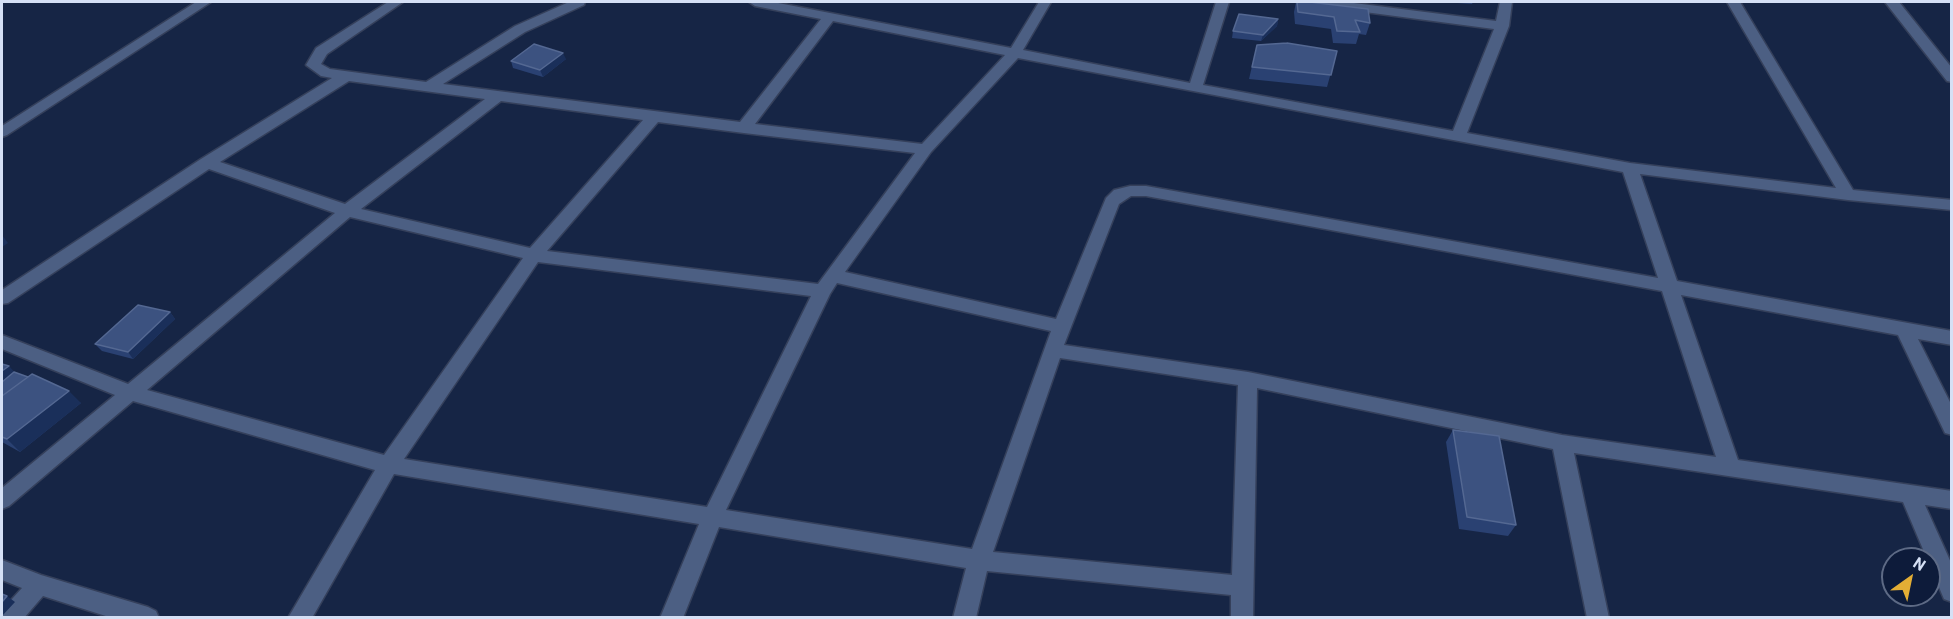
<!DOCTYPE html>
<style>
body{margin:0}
#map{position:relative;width:1953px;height:619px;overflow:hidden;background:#162545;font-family:Barlow,sans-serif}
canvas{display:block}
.frame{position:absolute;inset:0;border:3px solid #d5e0f5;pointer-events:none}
.north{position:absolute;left:1881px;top:547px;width:60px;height:60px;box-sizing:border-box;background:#0d1b3a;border:2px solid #5d6a85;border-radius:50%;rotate:33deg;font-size:16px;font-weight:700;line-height:24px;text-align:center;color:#d5e0f5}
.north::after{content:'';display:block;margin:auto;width:21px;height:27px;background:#e3ae35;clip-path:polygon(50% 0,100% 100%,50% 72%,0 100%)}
</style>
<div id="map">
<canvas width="1953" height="619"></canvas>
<div class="frame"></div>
<div class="north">N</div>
</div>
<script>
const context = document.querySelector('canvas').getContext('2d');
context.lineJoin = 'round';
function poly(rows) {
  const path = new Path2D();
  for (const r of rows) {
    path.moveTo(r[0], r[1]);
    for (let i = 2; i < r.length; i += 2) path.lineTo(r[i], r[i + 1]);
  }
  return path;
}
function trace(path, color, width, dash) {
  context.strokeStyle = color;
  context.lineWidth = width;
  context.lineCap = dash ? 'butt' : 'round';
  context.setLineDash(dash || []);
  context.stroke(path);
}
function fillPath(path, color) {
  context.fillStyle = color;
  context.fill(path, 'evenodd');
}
const minor = poly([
 [196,2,211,2,7,135,2,137,2,126,196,2],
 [388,2,403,2,327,54,321,64,330,69,426,82,515,26,569,2,585,2,584,5,525,32,443,84,740,122,821,19,755,6,749,2,773,2,1011,48,1039,2,1051,2,1023,50,1190,83,1216,2,1229,2,1203,85,1453,131,1494,29,1319,6,1312,2,1346,2,1496,21,1500,2,1512,2,1509,26,1467,133,1630,163,1836,188,1727,2,1740,2,1853,190,1952,200,1952,210,1848,200,1640,174,1677,281,1952,331,1952,345,1918,339,1952,406,1952,435,1945,433,1898,335,1681,295,1738,460,1952,491,1952,509,1925,505,1952,565,1952,602,1944,599,1903,502,1574,453,1609,618,1587,618,1553,449,1257,388,1253,618,1231,618,1231,595,987,571,976,618,953,618,966,568,719,527,683,618,660,618,699,524,394,474,312,618,288,618,375,470,133,401,9,506,2,509,2,488,115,395,2,349,2,335,128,384,335,213,209,169,8,303,2,304,2,290,201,159,332,78,321,76,306,65,316,48,388,2],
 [833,21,1005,55,922,144,755,124,833,21],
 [1018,58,1623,172,1658,278,1146,186,1130,186,1114,190,1106,198,1056,319,845,272,931,152,1018,58],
 [349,81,485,99,345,204,220,162,349,81],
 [501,101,643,120,530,248,361,209,501,101],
 [658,122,744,133,915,153,818,284,547,251,658,122],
 [1131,196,1146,196,1662,291,1716,457,1562,435,1248,372,1064,345,1119,204,1131,196],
 [350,217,523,258,384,455,147,390,350,217],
 [538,262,811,296,707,507,404,459,538,262],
 [837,283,1051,331,972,549,726,510,830,294,837,283],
 [1060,358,1238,385,1232,575,993,552,1060,358],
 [1885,2,1899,2,1952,68,1952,82,1947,81,1885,2],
 [2,560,41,575,148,607,156,611,159,618,112,618,43,596,24,618,2,618,2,610,22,588,2,580,2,560]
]);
const wall = poly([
 [1296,2,1310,2,1370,23,1366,35,1359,34,1356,44,1333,43,1331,29,1295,24,1294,12],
 [1442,2,1473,2,1472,4],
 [1278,19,1277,26,1261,41,1232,38,1233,31],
 [1257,45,1337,51,1327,87,1249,79],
 [566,59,543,77,513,68,511,61],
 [170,312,175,319,133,359,102,351,95,344],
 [2,364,14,372,81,403,20,452,2,442],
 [1453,430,1516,525,1508,536,1459,529,1446,442]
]);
const shadedWall = poly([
 [1278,19,1277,26,1261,41,1263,35],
 [563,53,566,59,543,77,540,70],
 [2,235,8,243,2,247],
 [170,312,175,319,133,359,128,352],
 [9,366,21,379,2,393,2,371],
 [69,391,81,403,20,452,7,439],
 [7,596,15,602,2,616,2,602]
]);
const building = poly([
 [1297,2,1310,2,1368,9,1370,23,1355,20,1360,32,1337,31,1334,17,1298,12,1297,2],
 [1239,14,1278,19,1263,35,1233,31,1239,14],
 [1287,43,1337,51,1331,75,1252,67,1257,45,1287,43],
 [534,44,563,53,540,70,511,61,534,44],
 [138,305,170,312,128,352,95,344,138,305],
 [2,364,9,366,2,371,2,364],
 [14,372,28,377,2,396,2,382,14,372],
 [32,374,69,391,7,439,2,437,2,396,32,374],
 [1453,430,1499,436,1516,525,1467,517,1453,430],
 [2,594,7,596,2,602,2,594]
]);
trace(minor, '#35405b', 3);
fillPath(minor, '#4c5f83');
fillPath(wall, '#2a4172');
fillPath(shadedWall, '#1a2f5a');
fillPath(building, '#3c5280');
trace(building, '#546892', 1.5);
</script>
